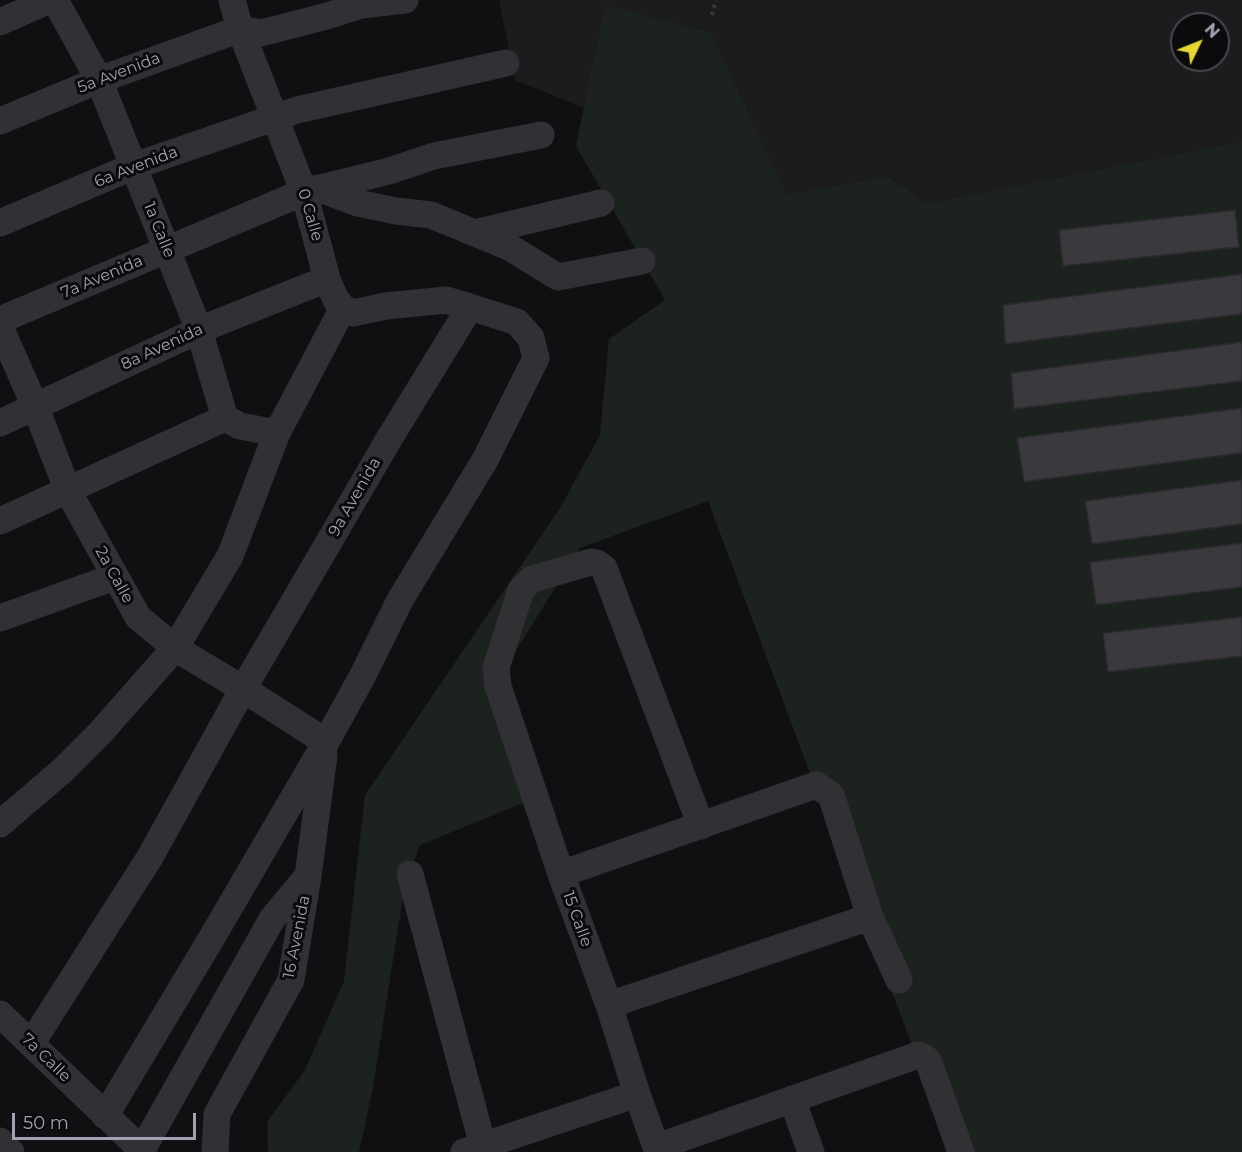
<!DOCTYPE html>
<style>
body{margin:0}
#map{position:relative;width:1242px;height:1152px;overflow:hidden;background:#100f11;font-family:Montserrat,sans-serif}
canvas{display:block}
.north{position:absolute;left:1170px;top:12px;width:60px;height:60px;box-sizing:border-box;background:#0b0a0c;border:2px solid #47474e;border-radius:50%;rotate:47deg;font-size:16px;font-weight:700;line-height:24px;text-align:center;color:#a1a2b1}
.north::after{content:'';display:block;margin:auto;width:21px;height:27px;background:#e5d833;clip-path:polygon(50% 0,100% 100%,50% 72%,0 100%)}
.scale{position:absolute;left:12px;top:1113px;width:184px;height:27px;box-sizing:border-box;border:3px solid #a1a2b1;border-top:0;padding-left:8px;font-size:18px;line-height:21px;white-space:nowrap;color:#a1a2b1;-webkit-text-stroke:4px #0b0a0c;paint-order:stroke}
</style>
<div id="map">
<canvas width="1242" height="1152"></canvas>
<div class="north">N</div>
<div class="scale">50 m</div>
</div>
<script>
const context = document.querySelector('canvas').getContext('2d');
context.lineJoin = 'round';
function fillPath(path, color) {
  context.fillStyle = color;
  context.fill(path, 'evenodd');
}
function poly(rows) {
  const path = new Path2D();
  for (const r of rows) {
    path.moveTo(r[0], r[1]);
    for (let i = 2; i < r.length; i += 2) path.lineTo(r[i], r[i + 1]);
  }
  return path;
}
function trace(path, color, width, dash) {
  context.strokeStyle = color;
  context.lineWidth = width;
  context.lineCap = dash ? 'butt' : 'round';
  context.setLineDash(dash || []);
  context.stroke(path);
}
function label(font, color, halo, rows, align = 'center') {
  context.font = font + ' Montserrat,sans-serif';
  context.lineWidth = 6;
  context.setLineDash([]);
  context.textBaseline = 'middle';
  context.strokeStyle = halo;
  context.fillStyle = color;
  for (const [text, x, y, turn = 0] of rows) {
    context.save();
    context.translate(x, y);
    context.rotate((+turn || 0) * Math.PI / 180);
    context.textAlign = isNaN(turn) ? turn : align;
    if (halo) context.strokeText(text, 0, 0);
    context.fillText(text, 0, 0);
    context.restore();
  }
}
const built = poly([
 [499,0,1242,0,1242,141,928,203,888,176,787,194,711,32,605,6,585,108,515,80],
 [1182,24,1218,24,1218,60,1182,60]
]);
const green = poly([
 [605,5,711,32,787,194,888,176,928,203,1242,141,1242,1152,952,1152,708,501,580,548,491,691,531,800,420,845,404,890,373,1087,359,1152,268,1152,267,1122,305,1070,344,981,365,795,560,508,600,435,609,339,665,300,576,146]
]);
const building = poly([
 [1235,210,1239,247,1063,266,1059,230,1235,210],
 [1242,274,1242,314,1005,344,1003,305,1242,274],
 [1242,342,1242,381,1014,409,1011,373,1242,342],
 [1242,408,1242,453,1024,482,1017,438,1242,408],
 [1242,480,1242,524,1092,544,1085,501,1242,480],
 [1242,543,1242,587,1096,605,1090,562,1242,543],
 [1242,617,1242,656,1108,672,1103,633,1242,617]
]);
const path = poly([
 [712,15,716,0]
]);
const minor = poly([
 [55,0,99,80,199,330,225,418,240,426,277,433],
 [0,22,50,0],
 [0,121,99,80,240,29,261,33,327,16,361,5,405,0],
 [318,188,358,203,396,211,431,215,509,247,558,277,642,261],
 [0,223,134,166,297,110,506,63],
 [475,233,601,203],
 [0,320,304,192,389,171,434,156,541,135],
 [0,327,35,406,68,491,138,617,175,648,243,689,326,742],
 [0,423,199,330,327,279],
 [0,521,225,418],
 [0,618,114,577],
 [0,824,63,770,100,733,175,648,230,556,277,433,343,308],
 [410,874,483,1146],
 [561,874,816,785,831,795,870,917,899,980],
 [609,1005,870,917],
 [0,1014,144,1152],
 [31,1044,150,857,243,689,389,439,470,307],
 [792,1099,811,1152],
 [105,1116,214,934,326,742,362,677,400,600,485,460,536,358,531,338,517,322,470,307,446,300,386,306,353,313,343,308,336,300,327,279,304,192,240,29,232,0],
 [0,1141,11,1152],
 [657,1147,918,1055,924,1057,929,1063,961,1152],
 [142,1150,272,919,307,877],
 [215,1152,217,1114,291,980,308,876,324,755],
 [464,1152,637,1094],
 [658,1152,637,1094,609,1005,561,874,498,686,496,668,521,590,532,579,591,562,597,563,604,568,701,826]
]);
const streetNames = [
 ["5a Avenida",119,73,-21],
 ["6a Avenida",136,167,-21],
 ["0 Calle",310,215,74],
 ["1a Calle",159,230,68],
 ["7a Avenida",102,277,-23],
 ["8a Avenida",162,347,-25],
 ["9a Avenida",355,497,-60],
 ["2a Calle",114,575,61],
 ["15 Calle",577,919,70],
 ["16 Avenida",297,937,-79],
 ["7a Calle",46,1058,44]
];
fillPath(built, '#1c1b1e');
fillPath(green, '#1c231e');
fillPath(building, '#3a393e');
trace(building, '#2a292d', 1.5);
trace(path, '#37373c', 4, [3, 4.5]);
trace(minor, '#313135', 27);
label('16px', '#a1a2b1', '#0b0a0c', streetNames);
</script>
